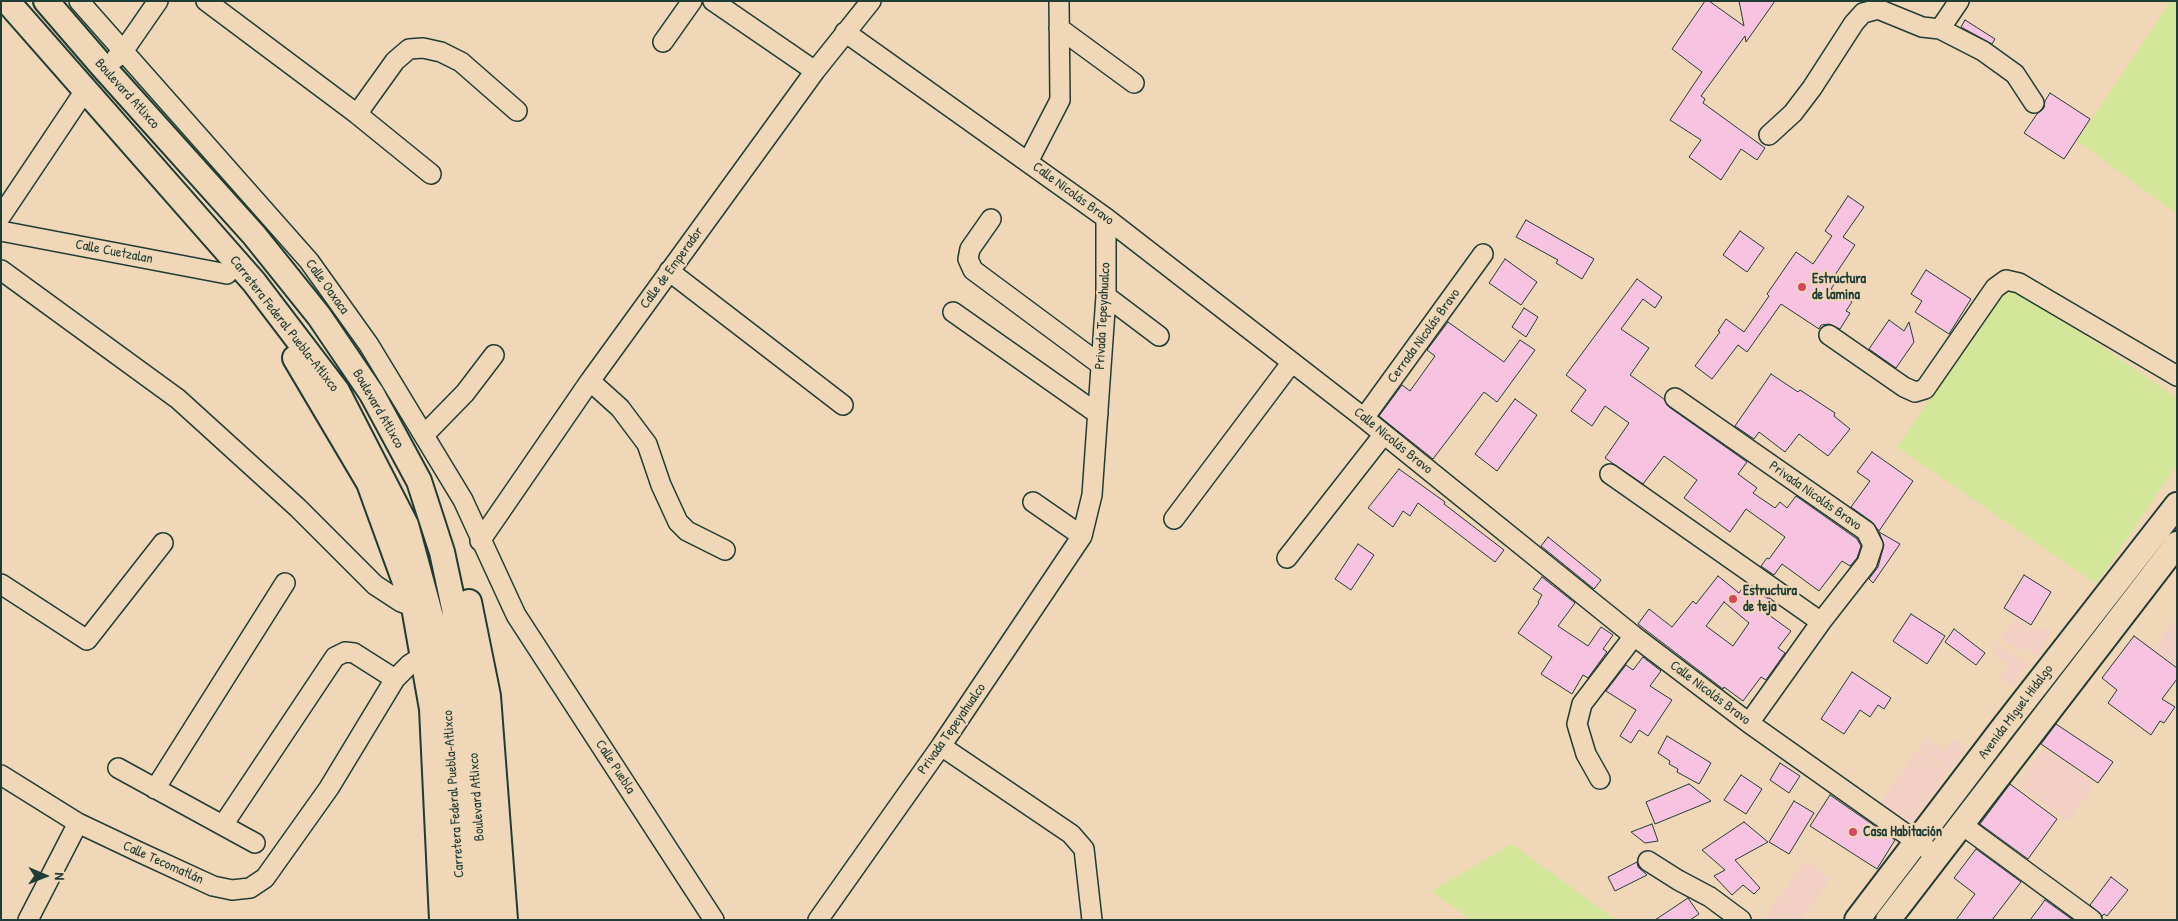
<!DOCTYPE html>
<meta charset="utf-8">
<style>
body{margin:0}
#map{position:relative;width:2178px;height:921px;overflow:hidden;background:#f0d7b8;font-family:"Patrick Hand",sans-serif}
canvas{display:block}
.frame{position:absolute;inset:0;border:2px solid #1f3d34;pointer-events:none}
.north{position:absolute;left:20px;top:851px;width:50px;height:50px;-webkit-text-stroke:4px #f0d7b8;paint-order:stroke;rotate:91deg;font-size:14px;font-weight:700;line-height:20px;text-align:center;color:#1f3d34}
.north::after{content:'';display:block;margin:auto;width:18px;height:22px;background:#1f3d34;clip-path:polygon(50% 0,100% 100%,50% 72%,0 100%)}
</style>
<div id="map">
<canvas width="2178" height="921"></canvas>
<div class="frame"></div>
<div class="north">N</div>
</div>
<script>
const context = document.querySelector('canvas').getContext('2d');
context.lineJoin = 'round';
function fillPath(path, color) {
  context.fillStyle = color;
  context.fill(path, 'evenodd');
}
function poly(rows) {
  const path = new Path2D();
  for (const r of rows) {
    path.moveTo(r[0], r[1]);
    for (let i = 2; i < r.length; i += 2) path.lineTo(r[i], r[i + 1]);
  }
  return path;
}
function trace(path, color, width, dash) {
  context.strokeStyle = color;
  context.lineWidth = width;
  context.lineCap = dash ? 'butt' : 'round';
  context.setLineDash(dash || []);
  context.stroke(path);
}
function label(font, color, halo, rows, align = 'center') {
  context.font = font + ' "Patrick Hand",sans-serif';
  context.lineWidth = 4.5;
  context.setLineDash([]);
  context.textBaseline = 'middle';
  context.strokeStyle = halo;
  context.fillStyle = color;
  for (const [text, x, y, turn = 0] of rows) {
    context.save();
    context.translate(x, y);
    context.rotate((+turn || 0) * Math.PI / 180);
    context.textAlign = isNaN(turn) ? turn : align;
    if (halo) context.strokeText(text, 0, 0);
    context.fillText(text, 0, 0);
    context.restore();
  }
}
const built = poly([
 [2177,616,2177,665,2154,650],
 [2014,617,2035,630,2038,626,2051,633,2038,656,2025,648,2022,651,2001,639],
 [1998,643,2028,665,2013,687,2000,678,2009,665,1991,653],
 [1927,738,1944,751,1954,739,1967,749,1949,772,1919,749],
 [2043,748,2095,783,2068,822,2017,785],
 [1917,751,1948,773,1910,825,1880,803],
 [1806,860,1831,878,1801,920,1762,920]
]);
const green = poly([
 [2171,1,2177,1,2177,214,2077,141],
 [2009,283,2177,398,2177,465,2096,584,1897,447],
 [1512,844,1616,920,1471,920,1431,891]
]);
const building = poly([
 [1705,1,1709,1,1744,26,1739,1,1775,1,1746,42,1745,36,1701,96,1705,99,1703,103,1765,148,1757,160,1741,149,1721,180,1689,157,1701,140,1670,120,1702,72,1672,49,1705,1],
 [1965,20,1995,39,1992,44,1961,27,1965,20],
 [2050,93,2090,119,2064,159,2024,133,2037,114,2044,108,2045,101,2050,93],
 [1848,196,1864,207,1843,237,1855,245,1833,278,1837,280,1831,289,1852,302,1846,311,1850,313,1840,329,1829,324,1821,325,1819,329,1781,304,1747,352,1738,345,1712,379,1695,366,1720,332,1718,331,1726,319,1744,332,1769,296,1767,294,1796,252,1813,264,1832,236,1825,231,1848,196],
 [1526,220,1594,259,1582,279,1556,263,1558,260,1516,237,1526,220],
 [1740,231,1764,248,1747,272,1723,255,1740,231],
 [1505,259,1537,282,1521,305,1489,283,1505,259],
 [1926,270,1971,299,1949,334,1915,312,1922,301,1911,294,1926,270],
 [1637,279,1662,297,1655,308,1643,299,1621,329,1649,348,1630,375,1664,399,1669,407,1747,462,1738,474,1757,488,1753,493,1775,508,1780,502,1787,508,1796,496,1857,539,1861,546,1857,558,1850,566,1842,561,1819,591,1782,564,1774,575,1761,566,1767,558,1769,559,1785,537,1746,509,1730,532,1684,498,1697,480,1664,456,1643,484,1605,458,1629,423,1605,406,1592,426,1571,411,1586,390,1566,375,1637,279],
 [1524,308,1538,317,1526,337,1512,327,1524,308],
 [1889,320,1904,331,1909,322,1914,342,1896,368,1869,349,1889,320],
 [1448,322,1504,362,1520,340,1535,350,1497,402,1484,392,1433,459,1379,416,1402,385,1410,391,1435,356,1427,350,1448,322],
 [1771,374,1798,392,1800,390,1835,413,1834,416,1850,429,1828,456,1799,434,1785,452,1759,432,1754,439,1735,426,1771,374],
 [1515,399,1537,415,1497,471,1475,454,1515,399],
 [1872,452,1913,481,1879,531,1872,522,1851,507,1870,481,1857,472,1872,452],
 [1399,469,1445,502,1444,504,1504,550,1495,562,1418,503,1410,516,1403,511,1393,527,1368,508,1399,469],
 [1879,532,1900,544,1873,583,1869,579,1878,567,1884,545,1879,532],
 [1548,537,1601,580,1594,589,1541,546,1548,537],
 [1358,544,1374,555,1351,590,1335,579,1358,544],
 [2024,575,2051,592,2031,625,2004,608,2024,575],
 [1718,576,1739,593,1746,583,1777,605,1769,615,1791,631,1778,648,1785,653,1766,680,1761,677,1743,701,1724,687,1723,689,1638,624,1649,609,1672,627,1693,601,1696,604,1718,576],
 [1724,602,1749,623,1733,646,1706,626,1724,602],
 [1542,577,1575,603,1558,626,1588,646,1601,627,1613,635,1603,649,1607,652,1588,678,1583,675,1572,694,1541,674,1552,657,1518,633,1539,603,1538,602,1542,595,1533,589,1542,577],
 [1911,614,1945,636,1927,664,1893,641,1911,614],
 [1954,629,1985,653,1976,665,1945,642,1954,629],
 [2134,636,2177,668,2177,679,2162,699,2175,707,2164,723,2160,721,2151,735,2108,703,2117,690,2102,678,2134,636],
 [1643,657,1661,671,1650,686,1672,700,1648,736,1639,730,1631,743,1620,736,1636,710,1606,691,1626,665,1633,670,1643,657],
 [1852,672,1891,698,1884,709,1878,705,1870,717,1860,710,1844,734,1821,719,1852,672],
 [2056,724,2113,762,2098,783,2041,744,2056,724],
 [1667,736,1711,763,1699,784,1677,772,1678,769,1669,764,1670,761,1658,753,1667,736],
 [1780,763,1800,776,1789,793,1770,780,1780,763],
 [1741,775,1762,789,1746,814,1724,800,1741,775],
 [1689,784,1711,801,1655,824,1646,802,1689,784],
 [2010,784,2057,819,2028,859,1980,824,2010,784],
 [1830,795,1895,840,1877,869,1810,826,1830,795],
 [1794,801,1814,813,1789,854,1769,842,1794,801],
 [1744,822,1768,842,1735,860,1760,888,1754,894,1743,885,1732,895,1714,876,1725,870,1702,850,1744,822],
 [1652,824,1658,841,1645,843,1631,832,1652,824],
 [1976,849,2021,882,1992,920,1956,920,1975,894,1954,878,1976,849],
 [1637,862,1638,867,1647,875,1615,891,1608,877,1637,862],
 [2111,877,2128,890,2107,916,2104,914,2102,916,2090,905,2111,877],
 [1688,898,1699,914,1690,920,1655,920,1688,898],
 [2045,900,2073,920,2030,920,2045,900]
]);
const minor = poly([
 [79,1,309,261,369,345,463,500,516,615,714,920],
 [206,1,357,114,431,174],
 [713,1,815,71],
 [1059,28,1134,83],
 [1940,29,1959,1],
 [845,32,1106,218,1364,418,1634,636,1749,723,1927,849],
 [663,42,692,1],
 [116,58,124,50,158,1],
 [357,114,395,61,409,49,423,48,441,52,461,62,517,111],
 [1769,135,1793,113,1812,88,1854,23,1863,13,1878,9,1922,27,1940,29,1983,51,2015,74,2034,103],
 [1028,162,1060,100,1059,1],
 [1,216,86,89],
 [991,219,970,249,968,259,973,270,1101,365],
 [1,231,227,274],
 [1,270,178,399,298,508,375,585,401,602,414,607],
 [669,271,843,405],
 [1106,296,1159,336],
 [953,312,1098,414],
 [1829,335,1904,387,1915,392,1925,389,1995,288,2006,280,2019,283,2177,376],
 [590,381,620,408,647,444,661,485,678,522,687,531,725,550],
 [1675,398,1866,531,1873,545,1867,563,1821,622,1749,723],
 [1364,418,1483,254],
 [424,435,465,393,494,355],
 [1610,474,1821,622],
 [1033,502,1082,536],
 [1174,519,1292,362],
 [480,541,590,381,815,71,871,1],
 [1287,558,1384,434],
 [1,584,87,640,163,543],
 [941,746,1071,834,1084,849,1092,920],
 [118,768,255,843],
 [1,775,78,823,137,851,213,886,232,890,250,888,265,878,329,788,395,679,410,664,423,656],
 [1600,779,1586,754,1577,724,1582,704,1634,636],
 [155,789,285,583],
 [1961,824,2092,920],
 [223,825,335,657,345,652,354,653,395,679],
 [1648,861,1678,880,1710,897,1741,920],
 [28,920,78,823],
 [818,920,941,746,1082,536,1092,495,1106,296,1106,218]
]);
const major = poly([
 [7,1,254,282,337,391,406,525,442,658,453,737,461,920],
 [46,1,103,67,254,235,319,316,372,394,419,481,442,552,454,608,473,728,484,920],
 [295,358,369,483,414,607,432,709,442,920],
 [469,602,488,696,505,920],
 [1857,920,2003,728,2177,505],
 [1888,920,2177,544]
]);
const markers = [
 [1802,287,5,"#d1495b"],
 [1733,599,5,"#d1495b"],
 [1853,832,5,"#d1495b"]
];
const streetNames = [
 ["Boulevard Atlixco",127,94,48],
 ["Calle Nicolás Bravo",1073,194,36],
 ["Calle Cuetzalan",114,252,11],
 ["Calle de Emperador",672,268,-54],
 ["Calle Oaxaca",327,287,54],
 ["Privada Tepeyahualco",1103,316,-87],
 ["Carretera Federal Puebla-Atlixco",284,324,52],
 ["Cerrada Nicolás Bravo",1424,336,-54],
 ["Boulevard Atlixco",378,409,60],
 ["Calle Nicolás Bravo",1393,441,39],
 ["Privada Nicolás Bravo",1815,496,35],
 ["Calle Nicolás Bravo",1710,693,37],
 ["Avenida Miguel Hidalgo",2016,712,-53],
 ["Privada Tepeyahualco",952,729,-55],
 ["Calle Puebla",615,767,57],
 ["Carretera Federal Puebla-Atlixco",454,794,-94],
 ["Boulevard Atlixco",477,797,-94],
 ["Calle Tecomatlán",163,863,24]
];
const poiNames = [
 ["Estructura",1812,279],
 ["de lamina",1812,295],
 ["Estructura",1743,591],
 ["de teja",1743,607],
 ["Casa Habitación",1863,832]
];
fillPath(built, '#f2d1c4');
fillPath(green, '#d3e69a');
fillPath(building, '#f8c3e0');
trace(building, '#1f3d34', 1);
trace(minor, '#1f3d34', 22);
trace(major, '#1f3d34', 28);
trace(minor, '#f0d7b8', 19);
trace(major, '#f0d7b8', 24);
for (const [x, y, r, color] of markers) {
  const dot = new Path2D();
  dot.arc(x, y, r, 0, 2 * Math.PI);
  context.fillStyle = color;
  context.fill(dot);
  trace(dot, '#f0d7b8', 2);
}
label('14px', '#1f3d34', '#f0d7b8', streetNames);
label('bold 14px', '#1f3d34', '#f0d7b8', poiNames, 'left');
</script>
